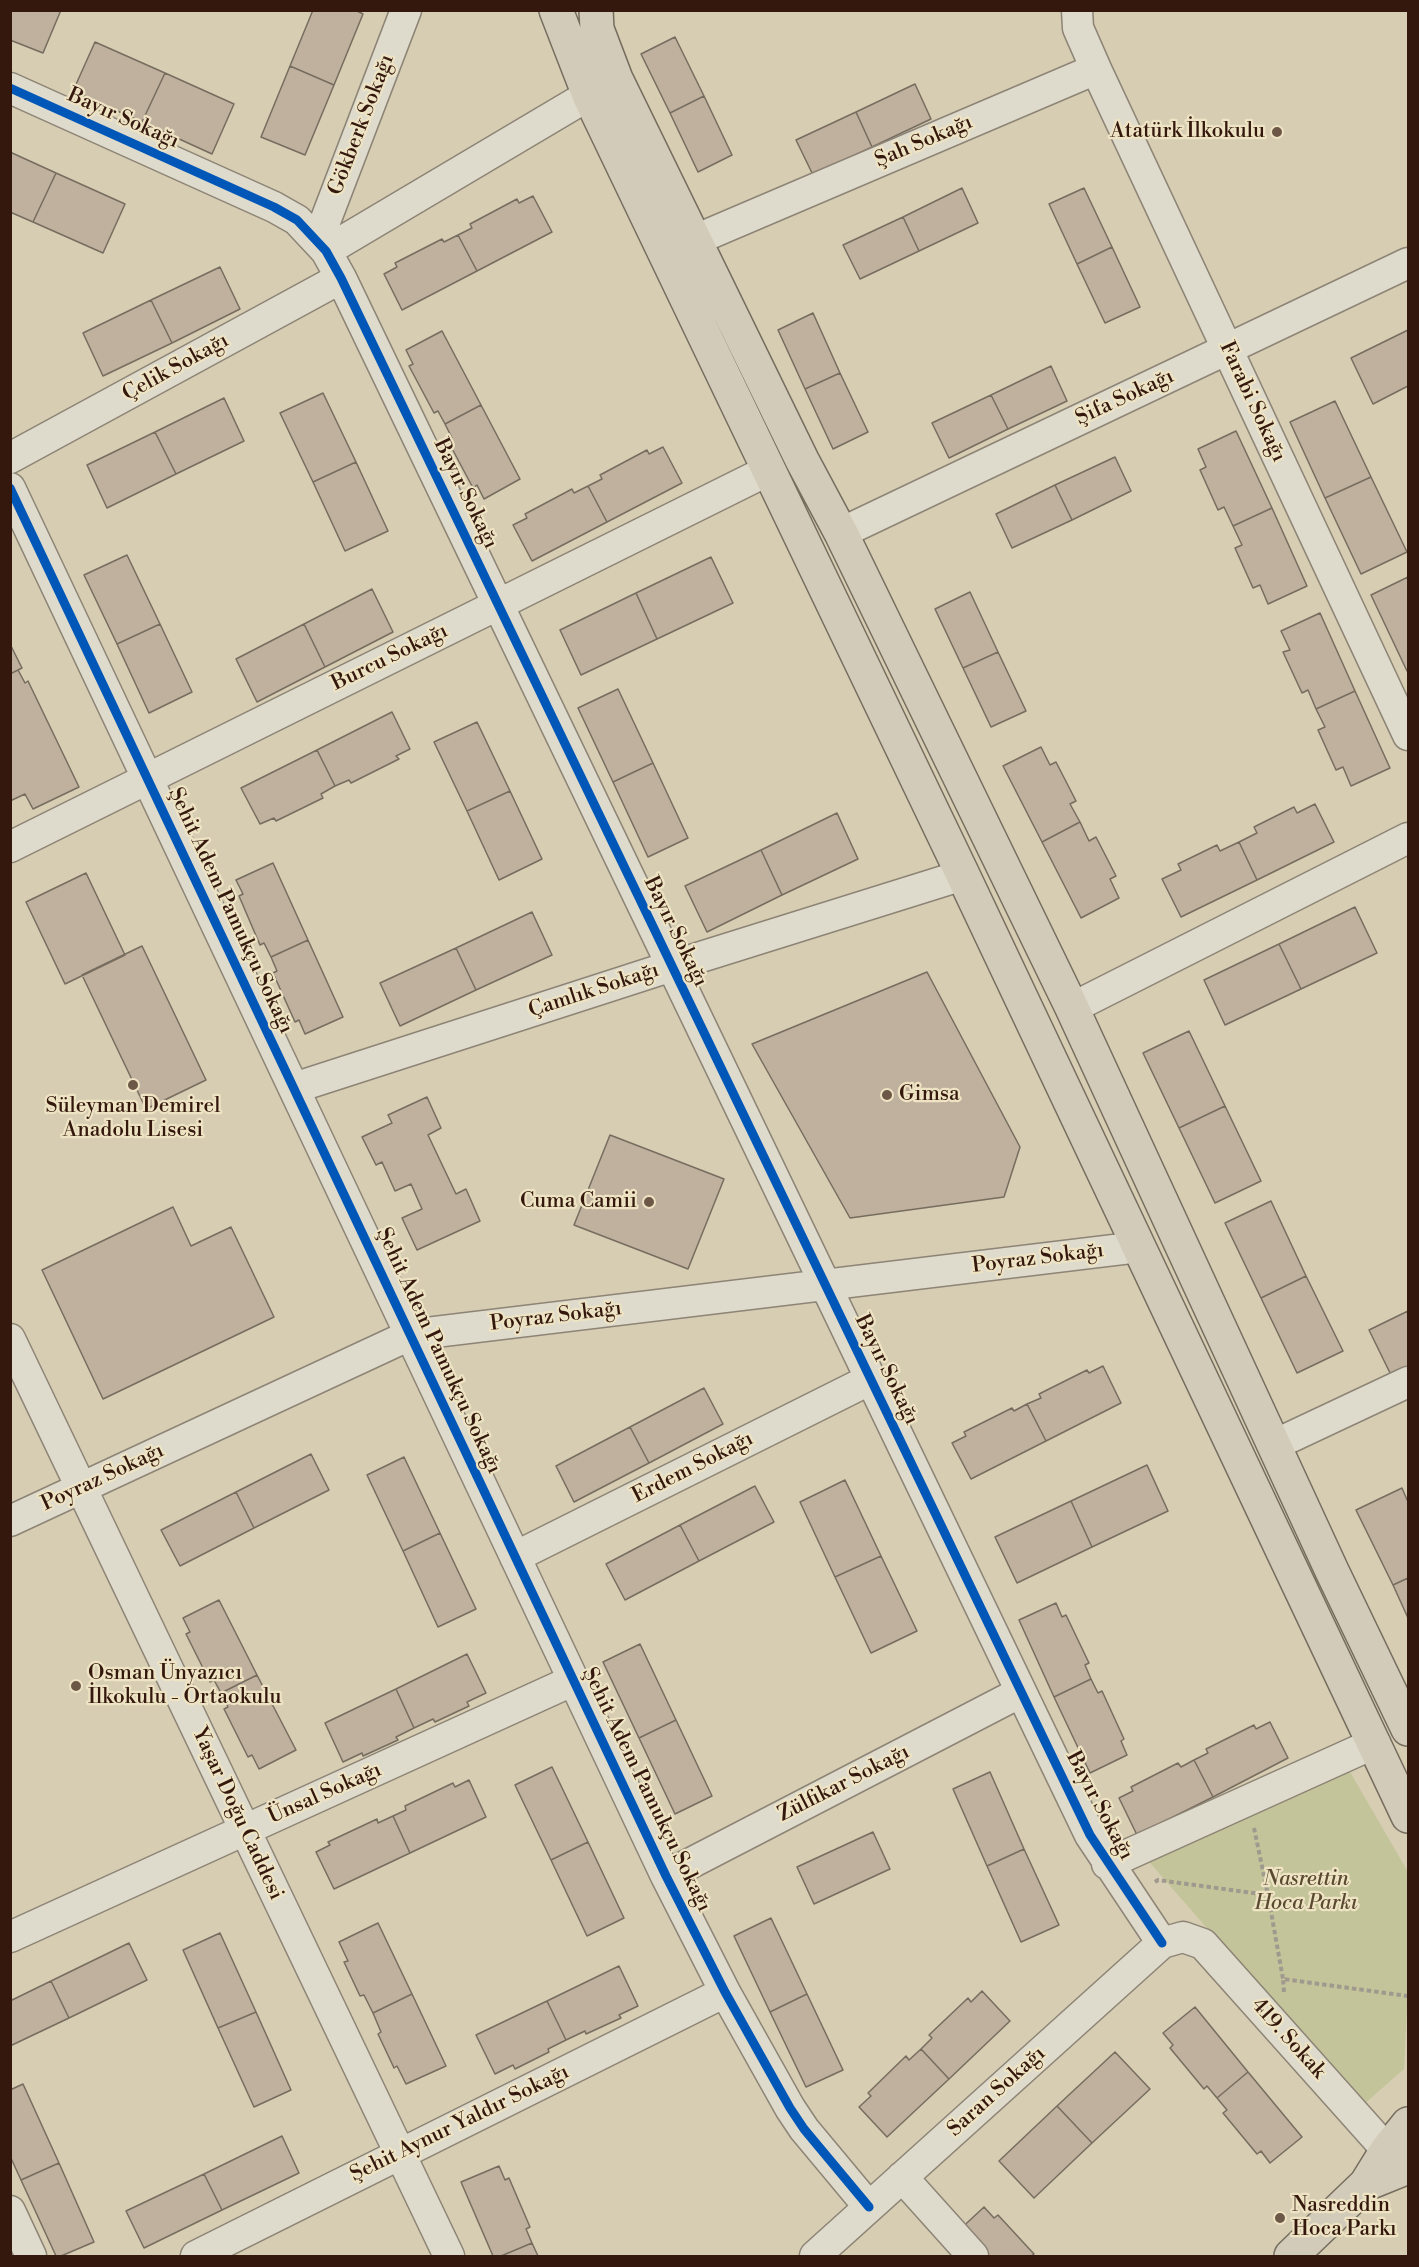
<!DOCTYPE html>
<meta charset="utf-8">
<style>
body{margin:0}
#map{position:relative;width:1419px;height:2267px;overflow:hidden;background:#d6cdb3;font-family:"Libre Bodoni",serif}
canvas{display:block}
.frame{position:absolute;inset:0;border:12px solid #34180d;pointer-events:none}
</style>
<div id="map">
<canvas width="1419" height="2267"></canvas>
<div class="frame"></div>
</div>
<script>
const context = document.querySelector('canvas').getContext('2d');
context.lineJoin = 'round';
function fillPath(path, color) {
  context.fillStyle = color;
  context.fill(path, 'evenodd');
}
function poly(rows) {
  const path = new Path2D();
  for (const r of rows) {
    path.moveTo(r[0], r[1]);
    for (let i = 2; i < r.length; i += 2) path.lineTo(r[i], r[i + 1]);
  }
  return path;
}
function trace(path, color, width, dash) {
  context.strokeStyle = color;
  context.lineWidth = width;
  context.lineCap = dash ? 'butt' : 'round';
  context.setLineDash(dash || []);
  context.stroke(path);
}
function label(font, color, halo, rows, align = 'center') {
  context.font = font + ' "Libre Bodoni",serif';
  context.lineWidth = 4.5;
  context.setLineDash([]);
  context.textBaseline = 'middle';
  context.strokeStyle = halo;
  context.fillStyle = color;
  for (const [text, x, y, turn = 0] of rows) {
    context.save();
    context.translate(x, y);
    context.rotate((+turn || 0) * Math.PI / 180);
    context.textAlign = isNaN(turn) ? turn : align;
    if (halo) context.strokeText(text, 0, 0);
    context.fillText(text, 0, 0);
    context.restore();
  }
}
const green = poly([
 [1346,1765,1408,1872,1408,1988,1404,2069,1362,2106,1144,1856]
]);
const building = poly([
 [10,10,61,10,43,53,10,40,10,10],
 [313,10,355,10,363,14,334,85,290,66,313,10],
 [675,37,704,96,670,113,641,54,675,37],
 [95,42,165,73,142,122,73,91,95,42],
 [290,66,334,85,305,155,261,137,290,66],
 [165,73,234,104,212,154,142,122,165,73],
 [915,84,931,119,872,147,856,112,915,84],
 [704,96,732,155,698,172,670,113,704,96],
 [856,112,872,147,813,175,796,140,856,112],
 [10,152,56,173,33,222,10,212,10,152],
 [56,173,125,204,103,253,33,222,56,173],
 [962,188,978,223,919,251,903,217,962,188],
 [1084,188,1112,247,1077,264,1049,204,1084,188],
 [533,196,552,232,477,271,458,235,472,228,470,224,517,199,519,203,533,196],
 [903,217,919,251,860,279,843,245,903,217],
 [458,235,477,271,402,310,384,274,397,267,395,263,442,239,444,242,458,235],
 [1112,247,1140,307,1105,323,1077,264,1112,247],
 [220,267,240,309,172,343,151,300,220,267],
 [151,300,172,343,103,376,83,333,151,300],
 [813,313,840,373,805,389,778,330,813,313],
 [1408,330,1408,386,1373,404,1351,358,1408,330],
 [442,331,481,405,445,424,438,411,434,413,409,366,413,364,406,350,442,331],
 [1051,366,1067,401,1008,429,991,395,1051,366],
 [840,373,868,432,833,449,805,389,840,373],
 [323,393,356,462,313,482,280,413,323,393],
 [991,395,1008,429,949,458,932,423,991,395],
 [224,398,244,441,176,474,155,432,224,398],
 [1335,401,1371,477,1325,498,1290,422,1335,401],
 [481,405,520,479,484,499,477,485,473,488,448,441,452,438,445,424,481,405],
 [1236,431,1272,508,1233,526,1224,507,1218,510,1200,470,1206,467,1198,449,1236,431],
 [155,432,176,474,107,508,87,465,155,432],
 [663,447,682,483,607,522,588,486,602,479,600,475,647,450,649,454,663,447],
 [1115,457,1131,491,1072,520,1055,485,1115,457],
 [356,462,388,531,345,551,313,482,356,462],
 [1371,477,1407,552,1361,574,1325,498,1371,477],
 [1055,485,1072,520,1012,548,996,514,1055,485],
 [588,486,607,522,532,561,513,525,527,518,525,514,572,489,574,493,588,486],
 [1272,508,1307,586,1268,604,1260,585,1253,588,1235,548,1242,545,1233,526,1272,508],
 [127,555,160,624,117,644,84,575,127,555],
 [711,557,733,603,657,639,636,593,711,557],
 [1408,577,1408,670,1407,671,1371,595,1408,577],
 [372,589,393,632,325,667,304,624,372,589],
 [970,592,998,652,963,668,935,609,970,592],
 [636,593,657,639,581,675,560,630,636,593],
 [1320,613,1355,691,1316,709,1308,690,1302,693,1283,652,1290,650,1281,631,1320,613],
 [160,624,192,692,149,713,117,644,160,624],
 [304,624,325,667,257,702,236,659,304,624],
 [10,644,22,668,10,674,10,644],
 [998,652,1026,711,991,727,963,668,998,652],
 [18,670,25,683,28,681,79,787,33,809,25,794,10,801,10,674,18,670],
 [618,689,653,763,613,782,578,708,618,689],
 [1355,691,1390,768,1351,786,1343,767,1336,770,1318,730,1325,727,1316,709,1355,691],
 [392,712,410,749,396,756,399,759,351,783,349,780,335,786,317,750,392,712],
 [477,722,510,791,467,811,434,742,477,722],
 [1041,747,1050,765,1056,762,1076,801,1070,804,1080,822,1042,842,1003,766,1041,747],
 [317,750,335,786,321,794,323,798,276,821,274,818,260,824,241,788,317,750],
 [653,763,688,838,648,857,613,782,653,763],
 [510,791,542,859,499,880,467,811,510,791],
 [1315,804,1334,842,1257,880,1239,842,1257,833,1254,827,1294,807,1297,813,1315,804],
 [837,813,858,859,782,895,761,850,837,813],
 [1080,822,1089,841,1096,837,1116,876,1110,879,1119,898,1081,918,1042,842,1080,822],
 [1239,842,1257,880,1181,917,1162,879,1181,870,1178,864,1217,845,1220,851,1239,842],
 [761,850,782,895,707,932,685,886,761,850],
 [273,863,308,940,271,957,264,943,260,945,239,896,243,894,236,880,273,863],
 [86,873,125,955,65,984,26,902,86,873],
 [1355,907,1377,953,1301,989,1279,944,1355,907],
 [532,912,552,955,476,990,456,948,532,912],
 [308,940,343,1017,305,1034,299,1020,295,1022,273,973,277,971,271,957,308,940],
 [1279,944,1301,989,1225,1025,1204,980,1279,944],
 [142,946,206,1080,146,1109,82,975,142,946],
 [456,948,476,990,400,1026,380,983,456,948],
 [927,972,1020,1147,1004,1197,850,1218,752,1044,927,972],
 [1189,1031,1225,1106,1179,1128,1143,1053,1189,1031],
 [427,1097,441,1128,428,1135,456,1194,466,1189,480,1221,417,1250,402,1218,422,1209,411,1184,395,1191,382,1162,376,1165,362,1137,392,1123,388,1115,427,1097],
 [1225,1106,1261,1181,1215,1203,1179,1128,1225,1106],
 [610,1135,724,1179,688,1269,574,1225,610,1135],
 [1271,1201,1306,1276,1261,1298,1225,1223,1271,1201],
 [173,1207,191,1246,231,1227,274,1317,103,1399,42,1270,173,1207],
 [1306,1276,1343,1351,1297,1373,1261,1298,1306,1276],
 [1408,1311,1408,1367,1391,1375,1369,1330,1408,1311],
 [1103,1366,1121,1403,1046,1441,1027,1404,1041,1398,1039,1394,1087,1370,1089,1373,1103,1366],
 [704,1388,723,1424,649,1463,630,1427,704,1388],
 [1027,1404,1046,1441,971,1479,952,1443,966,1436,964,1432,1012,1408,1014,1411,1027,1404],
 [630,1427,649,1463,574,1502,556,1466,630,1427],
 [311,1454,329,1490,254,1528,236,1492,311,1454],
 [404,1457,440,1533,403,1551,367,1475,404,1457],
 [1147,1465,1168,1511,1092,1547,1071,1501,1147,1465],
 [845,1480,881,1556,835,1577,800,1502,845,1480],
 [755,1486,774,1522,699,1561,680,1525,755,1486],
 [1402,1488,1408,1502,1408,1578,1393,1585,1356,1510,1402,1488],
 [236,1492,254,1528,180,1566,161,1530,236,1492],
 [1071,1501,1092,1547,1017,1583,995,1537,1071,1501],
 [680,1525,699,1561,625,1600,606,1564,680,1525],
 [440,1533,476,1609,438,1627,403,1551,440,1533],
 [881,1556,917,1631,871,1653,835,1577,881,1556],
 [1408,1578,1408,1618,1393,1585,1408,1578],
 [219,1600,257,1675,221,1693,214,1680,210,1682,186,1634,190,1632,183,1618,219,1600],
 [1056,1603,1062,1617,1066,1615,1089,1663,1085,1665,1091,1679,1054,1697,1019,1620,1056,1603],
 [640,1644,676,1720,639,1738,603,1662,640,1644],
 [467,1654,486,1693,467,1702,469,1706,435,1722,433,1719,414,1728,396,1689,467,1654],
 [257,1675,296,1750,259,1769,252,1755,248,1757,224,1709,228,1707,221,1693,257,1675],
 [1091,1679,1098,1693,1102,1691,1124,1739,1121,1741,1127,1755,1090,1773,1054,1697,1091,1679],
 [396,1689,414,1728,396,1737,398,1740,363,1756,362,1753,343,1762,325,1723,396,1689],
 [676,1720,712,1796,675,1814,639,1738,676,1720],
 [1270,1722,1288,1758,1213,1797,1194,1760,1208,1753,1206,1749,1254,1725,1256,1729,1270,1722],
 [1194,1760,1213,1797,1137,1835,1119,1798,1133,1791,1131,1787,1178,1763,1181,1767,1194,1760],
 [552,1767,588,1842,551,1860,515,1785,552,1767],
 [990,1772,1024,1849,987,1866,953,1789,990,1772],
 [469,1780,486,1817,410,1853,393,1816,406,1810,405,1806,453,1783,455,1787,469,1780],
 [393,1816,410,1853,334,1889,316,1852,330,1845,328,1842,377,1819,378,1823,393,1816],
 [873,1832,890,1869,814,1904,797,1867,873,1832],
 [588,1842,624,1918,587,1936,551,1860,588,1842],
 [1024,1849,1059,1925,1021,1942,987,1866,1024,1849],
 [771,1918,807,1994,770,2012,734,1936,771,1918],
 [378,1923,412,1994,373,2013,364,1995,360,1996,344,1962,348,1961,339,1942,378,1923],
 [220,1933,256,2012,218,2028,183,1950,220,1933],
 [129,1943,147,1980,69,2018,51,1981,129,1943],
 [619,1966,638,2006,619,2015,621,2018,586,2034,585,2031,566,2040,547,2001,619,1966],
 [51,1981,69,2018,10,2046,10,2001,51,1981],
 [982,1991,1010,2021,949,2079,921,2049,932,2038,929,2035,968,1998,971,2002,982,1991],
 [412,1994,446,2066,406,2084,397,2066,394,2068,378,2034,381,2032,373,2013,412,1994],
 [807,1994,843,2070,806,2087,770,2012,807,1994],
 [547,2001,566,2040,548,2049,549,2052,515,2069,513,2065,495,2074,476,2035,547,2001],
 [1195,2007,1248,2072,1217,2098,1207,2086,1204,2089,1170,2048,1173,2045,1163,2033,1195,2007],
 [256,2012,291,2090,254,2107,218,2028,256,2012],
 [921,2049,949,2079,887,2137,859,2107,871,2096,868,2093,906,2056,909,2060,921,2049],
 [1115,2052,1150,2089,1092,2143,1057,2106,1115,2052],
 [1248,2072,1302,2137,1270,2163,1261,2151,1257,2154,1223,2113,1227,2110,1217,2098,1248,2072],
 [23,2084,59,2163,21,2180,10,2156,10,2090,23,2084],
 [1057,2106,1092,2143,1034,2198,999,2161,1057,2106],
 [282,2136,299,2173,222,2210,204,2174,282,2136],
 [59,2163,94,2242,61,2256,56,2256,21,2180,59,2163],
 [499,2166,505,2180,509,2178,530,2227,526,2229,532,2243,501,2256,493,2256,461,2182,499,2166],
 [204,2174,222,2210,144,2248,126,2211,204,2174],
 [984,2207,994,2218,998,2215,1034,2254,1031,2256,974,2256,954,2235,984,2207],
 [532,2243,538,2256,501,2256,532,2243]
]);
const path = poly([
 [1254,1828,1268,1895],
 [1155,1882,1158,1880,1268,1895,1283,1979],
 [1284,1992,1283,1979,1408,1996]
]);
const minor = poly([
 [1096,69,1408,735],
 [10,88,274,207,297,220,326,251,341,278,1090,1835,1162,1943],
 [318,240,406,10],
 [695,240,1096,69,1078,28,1077,10],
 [326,251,589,95],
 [10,458,341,278],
 [10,488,666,1876,725,1992,790,2108,804,2129,869,2207],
 [841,533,1408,263],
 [10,847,769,470],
 [1072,1008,1408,838],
 [294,1088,672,966,963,875],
 [10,1339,449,2256],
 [1274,1445,1408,1382],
 [10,1521,410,1335,1139,1247],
 [515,1557,871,1379],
 [1107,1864,1375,1743],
 [666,1876,1021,1692],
 [10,1937,574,1680],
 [902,2177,973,2256],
 [10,2211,31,2256],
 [196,2256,725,1992],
 [815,2256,1162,1943,1183,1937,1203,1944,1403,2168]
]);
const major = poly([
 [556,10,589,95,963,875,1408,1816],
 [596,10,597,29,616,79,802,460,841,533,1072,1008,1332,1571,1408,1729],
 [1366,2184,1408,2167],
 [1291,2256,1366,2184,1387,2150,1408,2124]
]);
const cycleway = poly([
 [10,88,274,207,297,220,326,251,341,278,1090,1835,1162,1943],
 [10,488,666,1876,725,1992,790,2108,804,2129,869,2207]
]);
const markers = [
 [1277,132,6,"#6d5747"],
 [133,1085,6,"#6d5747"],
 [887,1095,6,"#6d5747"],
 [649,1202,6,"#6d5747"],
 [76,1686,6,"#6d5747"],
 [1280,2218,6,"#6d5747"]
];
const streetNames = [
 ["Bayır Sokağı",123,119,24],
 ["Gökberk Sokağı",362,125,-69],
 ["Şah Sokağı",924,142,-23],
 ["Çelik Sokağı",176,368,-29],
 ["Şifa Sokağı",1125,398,-25],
 ["Farabi Sokağı",1252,402,65],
 ["Bayır Sokağı",465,494,64],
 ["Burcu Sokağı",390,658,-26],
 ["Şehit Adem Pamukçu Sokağı",230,911,65],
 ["Bayır Sokağı",675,932,64],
 ["Çamlık Sokağı",594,991,-18],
 ["Poyraz Sokağı",1038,1259,-7],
 ["Poyraz Sokağı",556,1317,-7],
 ["Şehit Adem Pamukçu Sokağı",438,1351,65],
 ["Bayır Sokağı",886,1370,64],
 ["Erdem Sokağı",693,1468,-27],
 ["Poyraz Sokağı",103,1478,-25],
 ["Zülfikar Sokağı",844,1784,-27],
 ["Şehit Adem Pamukçu Sokağı",646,1790,64],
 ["Ünsal Sokağı",325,1794,-24],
 ["Bayır Sokağı",1099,1806,62],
 ["Yaşar Doğu Caddesi",237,1814,65],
 ["419. Sokak",1288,2039,48],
 ["Saran Sokağı",997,2092,-42],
 ["Şehit Aynur Yaldır Sokağı",460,2124,-26]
];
const poiNames = [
 ["Atatürk İlkokulu",1265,132,"right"],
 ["Gimsa",899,1095],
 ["Süleyman Demirel",133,1107,"center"],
 ["Anadolu Lisesi",133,1131,"center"],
 ["Cuma Camii",637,1202,"right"],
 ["Osman Ünyazıcı",88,1674],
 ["İlkokulu - Ortaokulu",88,1698],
 ["Nasreddin",1292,2206],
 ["Hoca Parkı",1292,2230]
];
const parkNames = [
 ["Nasrettin",1306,1880],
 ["Hoca Parkı",1306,1904]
];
fillPath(green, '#c3c49a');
fillPath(building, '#c0b09e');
trace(building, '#766d5f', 1.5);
trace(minor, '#8d8475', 33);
trace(major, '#766d5f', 36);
trace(path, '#a0998e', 4, [4.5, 3]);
trace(minor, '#dedbcd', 30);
trace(major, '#d3cbb9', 33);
trace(cycleway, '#0057b8', 9);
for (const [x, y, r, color] of markers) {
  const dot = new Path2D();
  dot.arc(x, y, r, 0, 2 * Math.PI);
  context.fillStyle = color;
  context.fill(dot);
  trace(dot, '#eee4c4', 2);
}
label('21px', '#34180d', '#eee4c4', streetNames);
label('21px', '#34180d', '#eee4c4', poiNames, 'left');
label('italic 21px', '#5a4a31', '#eee4c4', parkNames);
</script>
